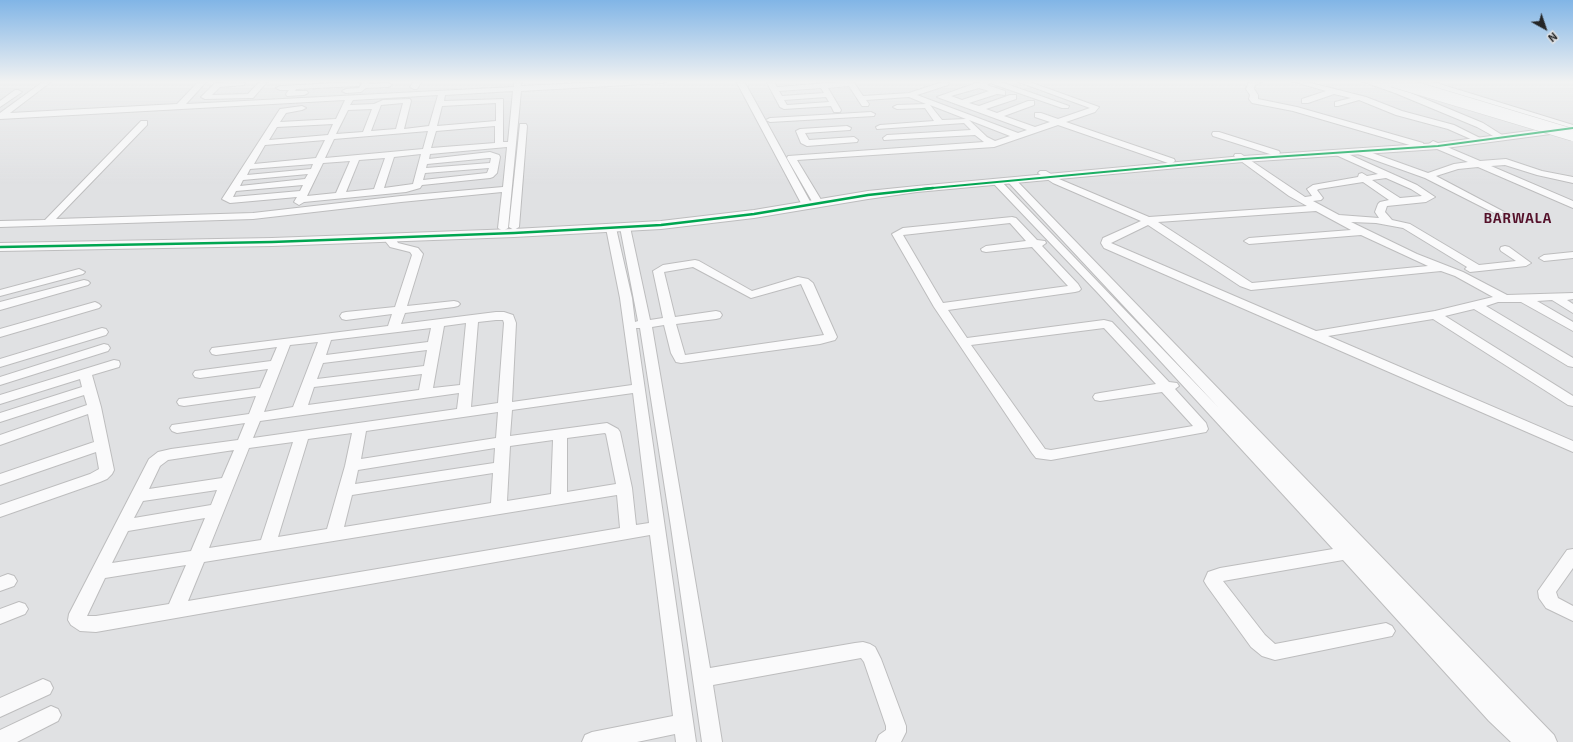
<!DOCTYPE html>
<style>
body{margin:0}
#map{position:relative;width:1573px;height:742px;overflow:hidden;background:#e0e1e3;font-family:"Exo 2",sans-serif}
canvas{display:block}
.north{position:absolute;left:1525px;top:8px;width:40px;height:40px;-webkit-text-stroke:3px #dfe1e4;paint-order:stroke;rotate:140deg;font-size:11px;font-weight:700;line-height:16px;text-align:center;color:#252627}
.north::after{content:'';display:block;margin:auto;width:14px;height:18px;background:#252627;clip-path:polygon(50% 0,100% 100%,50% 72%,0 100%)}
</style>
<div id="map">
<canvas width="1573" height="742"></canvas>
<div class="north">N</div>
</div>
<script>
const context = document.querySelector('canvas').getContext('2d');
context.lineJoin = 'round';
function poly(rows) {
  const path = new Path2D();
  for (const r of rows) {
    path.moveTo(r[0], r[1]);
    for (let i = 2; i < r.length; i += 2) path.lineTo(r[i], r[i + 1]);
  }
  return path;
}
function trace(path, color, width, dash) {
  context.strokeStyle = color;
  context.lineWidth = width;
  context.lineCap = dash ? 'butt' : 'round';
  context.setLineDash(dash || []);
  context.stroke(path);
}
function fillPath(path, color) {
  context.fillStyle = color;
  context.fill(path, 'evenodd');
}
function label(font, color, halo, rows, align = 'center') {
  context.font = font + ' "Exo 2",sans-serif';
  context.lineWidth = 3;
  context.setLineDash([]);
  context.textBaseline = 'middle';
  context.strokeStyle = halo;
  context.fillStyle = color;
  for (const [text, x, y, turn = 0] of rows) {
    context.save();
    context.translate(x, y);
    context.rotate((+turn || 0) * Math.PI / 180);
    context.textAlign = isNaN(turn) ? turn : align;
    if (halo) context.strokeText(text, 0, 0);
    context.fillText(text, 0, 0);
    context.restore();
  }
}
const minor = poly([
 [44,81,52,81,10,113,177,104,199,81,207,81,186,104,514,87,514,81,522,81,521,86,624,81,667,81,663,83,521,91,508,228,503,231,498,228,502,192,401,202,253,219,0,227,0,221,45,220,141,121,147,121,147,125,56,219,253,213,401,196,503,187,507,147,430,154,429,159,490,152,499,155,500,157,497,173,493,177,490,178,422,185,420,188,406,192,304,202,299,205,294,202,297,197,230,203,222,199,280,109,302,106,306,108,302,110,286,113,280,122,336,119,345,100,0,119,0,113,44,81],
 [513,91,508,142,503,142,503,99,444,101,445,95,513,91],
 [438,95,429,126,404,129,411,101,410,99,383,100,374,104,350,105,353,100,438,95],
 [403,103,396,129,371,131,381,105,403,103],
 [496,103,496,121,437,126,442,106,496,103],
 [372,109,363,132,336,134,348,110,372,109],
 [333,124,328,135,269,140,277,127,333,124],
 [495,126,495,143,431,148,436,131,495,126],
 [428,131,423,149,325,158,334,139,428,131],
 [325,140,316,158,254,164,265,145,325,140],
 [421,154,413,184,384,188,394,157,421,154],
 [385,158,374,189,346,192,359,160,385,158],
 [489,158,491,158,490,163,426,168,427,164,489,158],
 [350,161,336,193,307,196,323,163,350,161],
 [313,164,311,169,247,175,250,169,313,164],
 [489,168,487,173,423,180,425,173,489,168],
 [308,174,305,179,240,186,243,180,308,174],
 [303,185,300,191,233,197,236,191,303,185],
 [241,81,245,83,244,85,220,87,212,95,248,94,260,81,268,81,253,98,250,98,205,99,201,97,215,83,241,81],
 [363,81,371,81,369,84,388,83,392,85,388,87,366,88,361,92,346,93,342,91,346,89,359,88,363,81],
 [414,81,422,81,417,89,414,89,410,87,414,81],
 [736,81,744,81,812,205,810,207,804,207,802,205,736,81],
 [766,81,774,81,777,87,853,81,863,96,909,93,945,81,949,83,948,85,917,95,1018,133,1027,130,937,97,976,83,987,81,998,81,1069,106,1068,108,1062,108,990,83,987,85,1005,91,1005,95,997,94,969,103,979,106,1010,95,1016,95,1016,99,986,109,997,113,1028,101,1034,101,1034,105,1004,116,1035,127,1050,122,1035,117,1035,113,1041,113,1058,119,1090,108,1016,81,1027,81,1099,107,1095,112,1066,122,1174,159,1175,161,1171,164,1168,163,1058,125,994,147,797,160,823,203,818,206,813,203,787,158,788,156,984,142,975,135,884,140,883,138,887,135,971,130,964,123,877,129,876,127,880,125,934,121,925,108,897,109,893,107,897,105,926,104,909,97,866,100,869,104,868,106,862,106,849,86,828,88,841,110,840,112,834,112,831,106,784,109,780,107,766,81],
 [821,88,824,93,782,96,779,91,821,88],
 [979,88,989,91,962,100,951,96,979,88],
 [826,97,829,102,787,105,784,100,826,97],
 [930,105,966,119,942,120,930,105],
 [969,120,1010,136,995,141,987,137,969,120],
 [1254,81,1264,81,1255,85,1254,89,1258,95,1258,99,1297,107,1423,143,1424,145,1420,148,1293,111,1252,103,1249,99,1250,95,1246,89,1249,82,1254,81],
 [1291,81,1303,81,1366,97,1402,111,1454,125,1480,138,1476,141,1473,140,1448,129,1396,115,1359,100,1338,106,1335,106,1335,102,1351,98,1334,94,1308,103,1302,103,1302,99,1326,91,1291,81],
 [1361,81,1372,81,1401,89,1483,123,1502,135,1498,137,1495,137,1477,127,1395,93,1361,81],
 [356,82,360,84,359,86,296,89,295,91,307,91,308,93,304,95,287,96,286,94,289,90,280,90,276,88,280,86,356,82],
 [15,90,18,90,22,92,0,107,0,101,15,90],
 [871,112,875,114,874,116,770,122,766,120,770,118,871,112],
 [520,124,526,124,527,126,519,227,514,230,509,227,520,124],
 [847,126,851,128,850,130,805,133,809,140,854,137,858,140,857,142,807,146,801,143,796,131,800,129,847,126],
 [1213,132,1219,132,1279,151,1280,153,1276,156,1273,155,1213,136,1212,134,1213,132],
 [1433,141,1480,161,1506,159,1542,171,1573,177,1573,183,1537,175,1505,165,1491,166,1573,201,1573,208,1478,167,1458,169,1436,176,1508,214,1506,216,1500,216,1425,178,1358,154,1357,152,1361,149,1364,150,1428,173,1454,164,1468,162,1430,146,1429,144,1433,141],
 [1339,150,1417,185,1435,197,1426,202,1387,206,1385,212,1392,220,1410,224,1479,265,1516,261,1501,251,1500,249,1501,247,1505,246,1509,247,1531,263,1526,266,1470,272,1465,269,1467,267,1403,228,1376,223,1351,222,1417,254,1463,272,1507,295,1573,293,1573,299,1567,300,1573,304,1573,313,1552,300,1537,301,1573,322,1573,331,1521,302,1498,302,1486,306,1573,358,1573,367,1568,366,1474,309,1445,316,1573,396,1573,406,1568,405,1433,319,1328,336,1573,441,1573,452,1104,248,1101,243,1103,238,1141,221,1053,183,1038,173,1040,171,1046,171,1059,179,1149,217,1307,206,1289,196,1234,156,1235,154,1241,154,1305,197,1312,196,1307,189,1313,185,1358,177,1359,174,1362,173,1367,176,1378,174,1336,155,1335,153,1339,150],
 [1386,178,1411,189,1422,196,1400,198,1372,180,1386,178],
 [1363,182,1389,200,1380,202,1378,204,1375,212,1379,218,1339,215,1313,201,1321,200,1323,198,1317,190,1319,189,1363,182],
 [1316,211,1351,230,1249,238,1244,241,1249,244,1361,235,1428,266,1252,283,1158,222,1316,211],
 [1148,225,1240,286,1251,290,1441,271,1455,276,1493,297,1435,311,1316,331,1111,243,1148,225],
 [1012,178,1015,179,1554,735,1557,742,1511,742,1489,721,1343,560,1223,581,1265,635,1275,644,1386,623,1392,626,1395,631,1392,636,1275,660,1262,656,1251,647,1207,586,1204,581,1208,572,1220,568,1333,549,1097,292,992,182,994,180,1000,180,1219,408,1009,183,1007,181,1009,179,1012,178],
 [1012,217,1016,218,1037,240,1045,241,1046,243,1042,246,1078,284,1081,289,1079,291,1075,292,948,310,967,338,1104,320,1112,322,1169,382,1177,383,1179,386,1175,389,1206,423,1208,429,1206,432,1051,460,1036,458,1032,453,934,307,892,234,903,228,1012,217],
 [1010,223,1026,241,986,246,981,249,982,251,986,252,1032,247,1068,286,943,303,903,235,1010,223],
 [1104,328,1156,384,1100,393,1095,394,1093,397,1095,400,1100,401,1162,392,1193,426,1051,450,1045,449,971,345,1104,328],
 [625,224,630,227,650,320,663,318,653,271,663,265,695,260,699,261,752,291,798,277,808,279,813,283,837,337,835,340,820,344,681,363,676,362,671,353,664,325,652,327,710,668,855,643,863,642,870,644,875,647,881,659,906,726,906,732,901,742,876,742,879,735,886,730,886,726,864,662,861,658,713,685,722,742,702,742,671,527,640,328,636,328,696,742,676,742,675,734,637,742,582,742,585,735,592,732,673,716,650,535,96,632,80,631,71,625,68,620,69,614,149,459,158,452,171,449,238,440,245,423,177,433,172,431,170,428,172,425,249,414,256,396,184,406,179,405,177,402,179,399,260,388,268,369,200,378,195,377,193,374,195,371,271,361,277,347,216,355,212,354,210,351,212,348,388,326,392,314,346,320,342,319,340,316,342,313,346,312,395,307,412,255,410,252,390,247,386,242,385,238,390,235,394,236,398,243,418,248,423,254,407,306,454,301,458,302,460,304,458,306,454,307,405,313,401,324,496,312,504,312,513,315,516,323,512,402,632,385,620,298,606,228,611,225,616,228,632,298,635,322,638,321,620,227,625,224],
 [693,267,751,298,801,284,824,335,685,355,676,324,716,319,720,318,722,315,720,312,716,311,675,317,664,272,693,267],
 [496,320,503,320,504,323,498,403,471,407,478,322,496,320],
 [466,323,460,385,433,388,444,326,466,323],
 [431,328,428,342,326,355,331,340,431,328],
 [318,342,293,407,264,412,290,345,318,342],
 [427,350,424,366,317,379,323,363,427,350],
 [422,374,419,390,308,405,314,387,422,374],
 [459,393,457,409,253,438,260,421,459,393],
 [633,393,649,523,636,525,632,488,620,432,618,429,607,423,510,436,512,410,633,393],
 [498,412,496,438,361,459,366,431,498,412],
 [352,433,345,466,327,529,278,537,308,439,352,433],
 [605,433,606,434,616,484,567,492,567,438,605,433],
 [553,440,551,494,507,501,510,446,553,440],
 [293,442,261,540,209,548,249,448,293,442],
 [495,448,494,463,355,484,358,470,495,448],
 [234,450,222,478,149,489,160,466,168,460,234,450],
 [493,473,491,503,344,527,352,495,493,473],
 [217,490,211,505,134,518,143,501,217,490],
 [617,495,620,528,188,601,204,562,617,495],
 [205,518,191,551,112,563,128,531,205,518],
 [186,565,169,604,96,616,87,616,105,578,186,565],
 [1573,252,1573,258,1544,261,1539,258,1544,255,1573,252],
 [79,269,85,272,83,274,0,296,0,290,79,269],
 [84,280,88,281,90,283,88,285,0,310,0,302,84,280],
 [95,302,99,304,101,306,99,308,0,337,0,329,95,302],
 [102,328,106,329,108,332,106,335,0,367,0,359,102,328],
 [104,344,108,345,110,348,108,351,0,385,0,377,104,344],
 [114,360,119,361,120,364,119,367,92,375,101,407,114,470,112,474,107,479,100,482,0,517,0,505,90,474,99,469,96,452,0,485,0,474,94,442,88,414,0,445,0,435,87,405,84,395,0,422,0,413,82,387,80,379,0,404,0,395,114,360],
 [1573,549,1573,568,1556,592,1558,598,1573,606,1573,621,1546,608,1539,598,1538,591,1567,550,1573,549],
 [8,574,14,576,17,581,14,586,0,591,0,577,8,574],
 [19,602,25,604,28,609,25,614,0,624,0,609,19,602],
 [43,679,50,682,53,688,50,694,0,717,0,698,43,679],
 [51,706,58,709,61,715,58,721,17,742,0,742,0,730,51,706]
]);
const major = poly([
 [1375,81,1388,81,1412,88,1414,90,1409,93,1376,83,1375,81],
 [1417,81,1430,81,1573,125,1573,131,1438,149,1243,162,917,192,868,199,754,218,661,229,514,237,272,246,0,251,0,243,272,238,514,229,661,221,754,210,868,191,917,186,1243,156,1438,143,1559,127,1418,83,1417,81]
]);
const highwayBridge = poly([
 [1393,81,1573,135]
]);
const bus1Far1 = poly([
 [922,189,1243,159,1438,146,1573,128]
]);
const bus1 = poly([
 [0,247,272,242,514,233,661,225,754,214,868,195,933,188]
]);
const farDistrictnames = [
 ["BARWALA",1518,219]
];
trace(minor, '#bdbdbe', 2);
trace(major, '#bdbdbe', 2);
fillPath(minor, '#fafafb');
fillPath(major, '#fafafb');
trace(highwayBridge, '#bdbdbe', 13, []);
trace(highwayBridge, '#fafafb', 12);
trace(bus1Far1, '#00a651', 2);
trace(bus1, '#00a651', 2.5);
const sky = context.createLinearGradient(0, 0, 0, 185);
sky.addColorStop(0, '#81b5e6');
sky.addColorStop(0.44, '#f1f2f2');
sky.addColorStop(1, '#f1f2f200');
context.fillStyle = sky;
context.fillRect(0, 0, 1573, 185);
context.letterSpacing = '1px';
label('bold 13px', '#55112a', '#dfe1e4', farDistrictnames);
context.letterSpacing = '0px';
</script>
